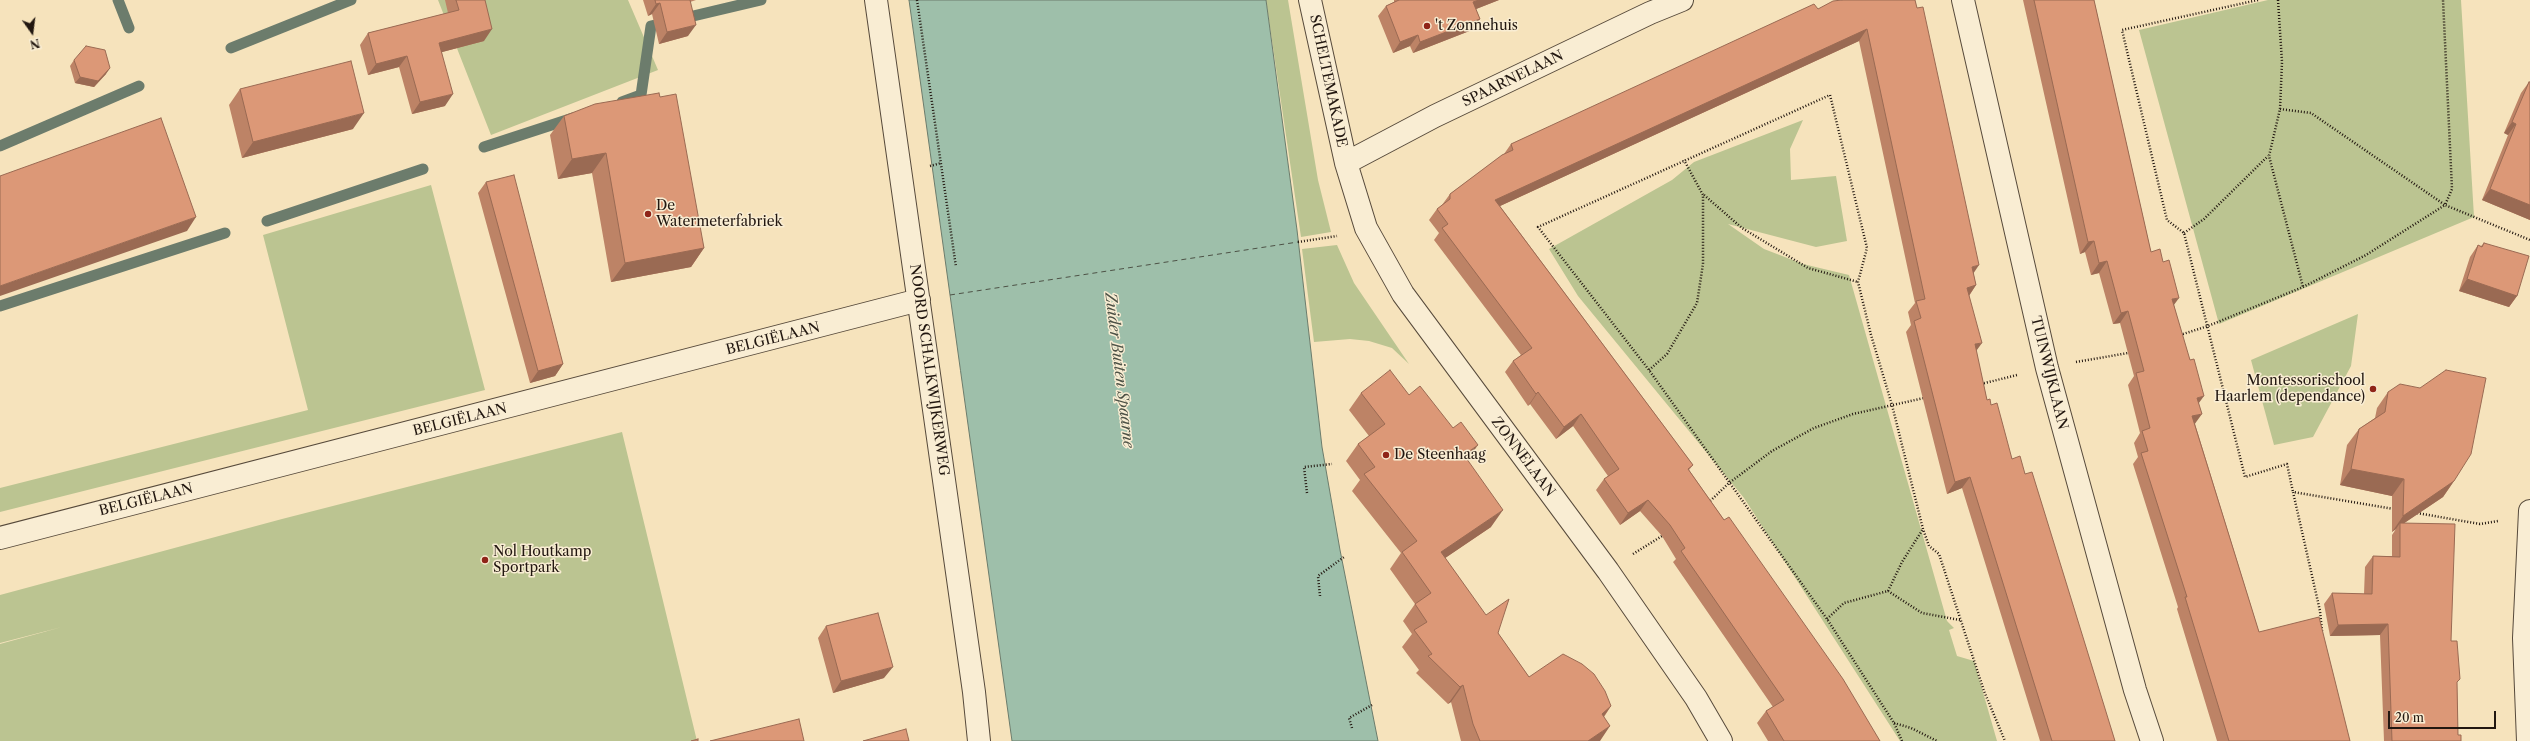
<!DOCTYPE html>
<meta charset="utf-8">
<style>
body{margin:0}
#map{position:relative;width:2530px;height:741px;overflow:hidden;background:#f6e3bc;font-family:"Libre Caslon Text",serif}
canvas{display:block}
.north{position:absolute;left:12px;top:12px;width:40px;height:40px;-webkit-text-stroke:3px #f9edd3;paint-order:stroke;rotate:166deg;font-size:11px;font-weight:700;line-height:16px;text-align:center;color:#221710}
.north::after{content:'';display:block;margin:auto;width:14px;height:18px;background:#221710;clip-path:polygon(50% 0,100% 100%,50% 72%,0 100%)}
.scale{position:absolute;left:2388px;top:711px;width:108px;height:18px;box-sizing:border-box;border:2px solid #221710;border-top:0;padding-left:5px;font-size:12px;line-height:14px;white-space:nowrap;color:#221710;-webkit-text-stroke:3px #f9edd3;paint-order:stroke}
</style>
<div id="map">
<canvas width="2530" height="741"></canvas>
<div class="north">N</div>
<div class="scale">20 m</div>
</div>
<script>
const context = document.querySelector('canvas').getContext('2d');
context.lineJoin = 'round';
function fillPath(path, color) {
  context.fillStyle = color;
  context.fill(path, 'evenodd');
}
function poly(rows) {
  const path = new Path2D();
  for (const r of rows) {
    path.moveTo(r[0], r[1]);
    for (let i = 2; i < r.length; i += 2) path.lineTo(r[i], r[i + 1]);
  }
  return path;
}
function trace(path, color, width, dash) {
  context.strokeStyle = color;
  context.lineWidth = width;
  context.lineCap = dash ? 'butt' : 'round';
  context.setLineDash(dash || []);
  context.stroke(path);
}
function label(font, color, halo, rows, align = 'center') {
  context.font = font + ' "Libre Caslon Text",serif';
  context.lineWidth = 3;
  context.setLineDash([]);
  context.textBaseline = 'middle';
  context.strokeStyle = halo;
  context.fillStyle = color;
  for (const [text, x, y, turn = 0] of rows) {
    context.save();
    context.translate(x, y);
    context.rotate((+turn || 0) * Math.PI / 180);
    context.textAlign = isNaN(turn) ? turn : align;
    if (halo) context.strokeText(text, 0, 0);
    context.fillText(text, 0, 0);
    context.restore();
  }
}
const green = poly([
 [438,0,628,0,658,70,491,135],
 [1266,0,1288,0,1318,180,1331,232,1301,237],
 [2268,0,2461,0,2474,217,2219,324,2139,30],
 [1803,120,1790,149,1791,180,1836,176,1847,241,1816,247,1728,224,1764,249,1803,264,1849,275,1947,621,1954,628,1949,630,1957,656,1974,661,1997,741,1900,741,1744,498,1578,296,1549,249,1672,180,1694,162],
 [431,185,485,390,0,512,0,488,308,410,263,235],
 [1337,245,1354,283,1409,364,1392,348,1369,341,1350,339,1314,342,1302,249],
 [2358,314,2351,366,2313,437,2274,445,2251,360],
 [622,432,697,741,0,741,0,644,62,627,0,643,0,595,282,519]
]);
const water = poly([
 [909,0,1266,0,1297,230,1322,447,1340,550,1378,741,1012,741,909,0]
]);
const stream = poly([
 [118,0,129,28],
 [231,48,351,0],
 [622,102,641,95,651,26,761,0],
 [0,146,139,86],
 [484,147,573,118],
 [267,221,423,169],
 [0,306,225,233]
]);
const ferry = poly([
 [950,295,1298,242]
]);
const path = poly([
 [917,0,956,267],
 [2258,0,2122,30,2167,220,2184,233,2245,477,2287,464,2293,492],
 [2278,0,2282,62,2280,109,2269,156,2303,287],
 [2280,109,2311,113,2445,205,2452,189,2443,0],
 [930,166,941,163],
 [1704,195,1742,228,1808,268,1858,282],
 [2184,233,2204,219,2268,156],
 [1298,242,1337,236],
 [2180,335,2208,326,2303,287,2366,255,2445,205,2530,240],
 [2076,362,2128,353],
 [1649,370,1667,354,1697,303,1703,264,1703,195,1684,160],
 [1981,384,2017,375],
 [1307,493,1304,467,1332,464],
 [1708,503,1729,483,1772,451,1814,428,1853,414,1924,398],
 [2417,513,2480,524,2498,521],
 [1633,554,1662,536],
 [1888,591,1902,562,1923,529],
 [1320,596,1318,576,1344,557],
 [1827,619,1844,603,1888,591,1922,613,1960,620],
 [2322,631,2320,611,2293,492,2394,509],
 [1894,723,1911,728,1937,741],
 [1352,728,1349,718,1372,705],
 [1902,741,1894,723,1827,619,1649,370,1538,227,1830,95,1867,248,1858,282,1871,335,1892,405,1923,529,1929,546,1939,554,1984,691,2005,741]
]);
const street = poly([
 [876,0,974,692,979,741],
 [1310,0,1346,163,1366,228,1403,294,1608,571,1696,698,1721,741],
 [1963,0,2047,368,2135,690,2152,741],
 [1346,163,1435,116,1650,13,1682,0],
 [0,538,919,300],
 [2528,741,2524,638,2530,511]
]);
const wall = poly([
 [445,0,485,0,484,41,442,52,445,106,412,114,399,67,368,75,360,45,368,33,448,13],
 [643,0,696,0,690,2,688,36,659,44,652,14,648,16],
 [1394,0,1499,0,1476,9,1480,19,1472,30,1413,53,1410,46,1393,53,1378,16,1386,6,1394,2],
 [1915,0,1976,285,1969,296,1976,350,1987,400,1991,405,2012,459,2115,741,2040,741,1962,488,1947,494,1906,332,1911,325,1908,312,1915,303,1859,41,1500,206,1693,465,1689,470,1880,741,1768,741,1757,723,1766,711,1773,707,1673,562,1676,559,1662,536,1640,511,1620,525,1596,490,1604,479,1608,476,1573,426,1556,439,1530,404,1528,406,1505,372,1513,361,1521,355,1434,240,1439,233,1429,220,1437,209,1442,205,1450,194,1504,154,1511,144,1818,9],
 [2023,0,2094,0,2151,252,2174,305,2199,404,2195,424,2259,632,2350,741,2217,741,2177,609,2178,607,2133,464,2138,457,2134,443,2140,433,2128,385,2134,376,2120,323,2113,324,2099,273,2091,275,2085,252,2080,254],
 [74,60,106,74,94,87,75,83,70,66],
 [2529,82,2530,220,2482,200,2508,135,2504,133,2521,93],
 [240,89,353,129,242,158,229,105],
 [660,97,704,248,691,267,611,282,592,173,558,179,550,135,564,116],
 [486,182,563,364,555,376,530,383,478,193],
 [2484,243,2517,296,2509,307,2459,291,2470,257,2478,245,2481,246],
 [2388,392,2454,481,2443,497,2404,523,2451,641,2457,683,2458,735,2461,741,2384,741,2380,635,2330,636,2324,604,2332,593,2364,594,2365,567,2373,556,2392,556,2392,535,2396,529,2392,532,2392,496,2340,485,2347,445,2359,429,2375,418,2377,408],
 [1361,393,1409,395,1467,460,1491,527,1445,558,1498,633,1529,677,1611,706,1604,717,1600,741,1461,741,1451,702,1448,704,1416,673,1419,670,1402,647,1412,634,1403,621,1415,604,1390,569,1401,553,1352,491,1360,480,1346,461,1358,444,1369,436,1349,410],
 [826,626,884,678,833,693,818,638]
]);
const shadedWall = poly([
 [1479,0,1499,0,1466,13,1473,2],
 [660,3,652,14,648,16,656,4],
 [1480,19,1472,30,1413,53,1420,42],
 [696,25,688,36,659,44,667,32],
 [492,29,484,41,431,55,439,43],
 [1867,29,1859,41,1487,212,1495,200],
 [1418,35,1410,46,1393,53,1400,42],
 [407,56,399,67,368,75,376,64],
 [110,68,106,74,94,87,75,83,80,77],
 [453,94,445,106,412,114,420,102],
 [364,113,353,129,242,158,253,142],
 [2512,122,2516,124,2508,135,2504,133],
 [606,153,592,173,558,179,572,159],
 [2490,189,2530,205,2530,220,2482,200],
 [196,217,187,231,0,296,0,286],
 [2094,241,2085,252,2080,254,2088,242],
 [704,248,691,267,611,282,625,263],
 [2107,261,2099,273,2091,275,2099,263],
 [1979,265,1971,277,1972,267],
 [2467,279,2517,296,2509,307,2459,291],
 [1976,285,1968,297,1967,288],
 [2179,298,2171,309,2172,299],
 [2128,311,2120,323,2113,324,2121,313],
 [1982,343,1974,354,1975,344],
 [563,364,555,376,530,383,538,371],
 [1538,392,1530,404,1528,406,1536,394],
 [2204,396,2196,407,2197,398],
 [1581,414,1573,426,1556,439,1564,427],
 [2202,414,2194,425,2192,416],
 [1478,445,1466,462,1464,455],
 [2351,469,2404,479,2392,496,2340,485],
 [1970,477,1962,488,1947,494,1955,482],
 [2454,481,2443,497,2400,526,2400,523,2396,529,2392,532,2403,516],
 [1648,500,1640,511,1620,525,1628,513],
 [1503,510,1491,527,1429,569,1441,552],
 [2388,624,2380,635,2330,636,2338,625],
 [893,667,884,678,833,693,841,681],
 [1463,685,1451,702,1448,704,1460,687],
 [1611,706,1599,723,1602,714],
 [1610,726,1600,741,1588,741]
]);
const building = poly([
 [456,0,485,0,492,29,439,43,453,94,420,102,407,56,376,64,368,33,459,10,456,0],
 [655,0,690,0,696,25,667,32,660,3,656,4,655,0],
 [1399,0,1479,0,1473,2,1480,19,1420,42,1418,35,1400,42,1386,6,1399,0],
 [1842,0,1915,0,1917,8,1923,7,1979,265,1972,267,1976,285,1967,288,1982,343,1975,344,1987,400,1990,399,1991,405,1997,403,2012,459,2020,456,2025,474,2032,472,2115,741,2052,741,1970,477,1955,482,1914,321,1921,318,1916,301,1925,299,1867,29,1495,200,1693,465,1688,469,1724,520,1729,517,1843,679,1880,741,1784,741,1766,711,1784,700,1681,551,1685,548,1670,525,1648,500,1628,513,1604,479,1619,469,1581,414,1564,427,1538,392,1536,394,1513,361,1532,348,1442,228,1448,224,1437,209,1450,199,1450,194,1502,155,1513,150,1511,144,1814,4,1818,9,1833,1,1842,0],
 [2034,0,2094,0,2151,252,2160,249,2163,262,2169,260,2179,298,2172,299,2190,360,2194,359,2204,396,2197,398,2202,414,2192,416,2259,632,2319,617,2350,741,2229,741,2185,597,2187,597,2141,453,2148,451,2142,431,2150,428,2136,373,2144,371,2128,311,2121,313,2107,261,2099,263,2094,241,2088,242,2034,0],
 [86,46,105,50,110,68,98,81,80,77,74,60,86,46],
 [351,61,364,113,253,142,240,89,351,61],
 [2529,82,2530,82,2530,205,2490,189,2516,124,2512,122,2529,82],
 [659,93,660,97,676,94,704,248,625,263,606,153,572,159,564,116,595,104,659,93],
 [161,118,196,217,0,286,0,176,161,118],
 [514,175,563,364,538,371,486,182,514,175],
 [2484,243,2529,256,2517,296,2467,279,2478,245,2482,247,2484,243],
 [1390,370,1409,395,1420,386,1453,428,1461,422,1478,445,1464,455,1503,510,1441,552,1486,615,1509,599,1498,633,1529,677,1563,654,1582,664,1594,674,1605,691,1611,706,1602,714,1610,726,1588,741,1480,741,1473,724,1463,685,1460,687,1428,656,1432,654,1414,630,1427,622,1415,604,1431,593,1402,552,1417,541,1364,474,1375,467,1358,444,1385,424,1361,393,1390,370],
 [2446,370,2486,378,2471,454,2454,481,2403,516,2404,479,2351,469,2359,429,2385,412,2388,392,2400,384,2420,388,2446,370],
 [2400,523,2455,524,2451,641,2457,641,2460,679,2457,682,2458,735,2461,735,2461,741,2392,741,2388,624,2338,625,2332,593,2372,594,2373,556,2400,557,2400,523],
 [878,613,893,667,841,681,826,626,878,613],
 [799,719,804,741,710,741,799,719],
 [906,729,909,741,863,741,906,729],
 [698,739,698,741,691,741,698,739]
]);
const markers = [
 [1427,26,4,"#8f2418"],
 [648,214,4,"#8f2418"],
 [2373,389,4,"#8f2418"],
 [1386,455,4,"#8f2418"],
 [485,560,4,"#8f2418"]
];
const poiNames = [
 ["'t Zonnehuis",1435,26],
 ["De",656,206],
 ["Watermeterfabriek",656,222],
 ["Montessorischool",2365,381,"right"],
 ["Haarlem (dependance)",2365,397,"right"],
 ["De Steenhaag",1394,455],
 ["Nol Houtkamp",493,552],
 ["Sportpark",493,568]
];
const streetNames = [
 ["SPAARNELAAN",1513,79,-26],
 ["SCHELTEMAKADE",1328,81,78],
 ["BELGIËLAAN",773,339,-14],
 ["NOORD SCHALKWIJKERWEG",929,370,82],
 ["TUINWIJKLAAN",2049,373,76],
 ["BELGIËLAAN",460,420,-14],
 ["ZONNELAAN",1523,457,53],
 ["BELGIËLAAN",146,500,-14]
];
const waterNames = [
 ["Zuider Buiten Spaarne",1119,370,83]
];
fillPath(green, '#bbc491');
fillPath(water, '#9ebfaa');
trace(water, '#6c7c6c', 1);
trace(stream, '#6c7c6c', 11);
trace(ferry, '#4d5246', 1, [5, 4]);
trace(street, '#574a3b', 24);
trace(path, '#221710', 2.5, [1, 2]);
trace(street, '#f9edd3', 22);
fillPath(wall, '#bd8366');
fillPath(shadedWall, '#9a6a53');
fillPath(building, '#dc9877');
trace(building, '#9a6a53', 1);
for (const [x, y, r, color] of markers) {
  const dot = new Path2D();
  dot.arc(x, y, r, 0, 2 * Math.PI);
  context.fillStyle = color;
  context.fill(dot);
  trace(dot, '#f9edd3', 1.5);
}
label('14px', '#221710', '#f9edd3', poiNames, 'left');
label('14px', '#221710', '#f9edd3', streetNames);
label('italic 15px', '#4d5246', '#f9edd3', waterNames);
</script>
